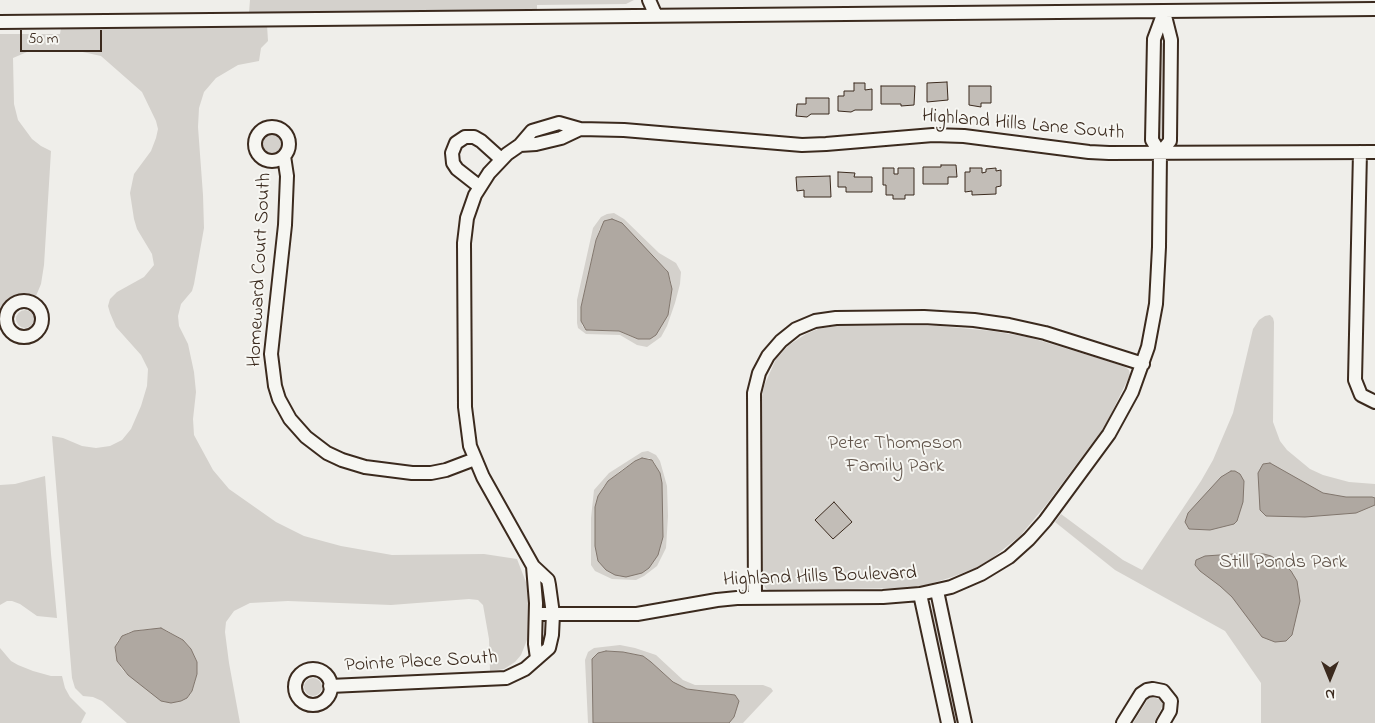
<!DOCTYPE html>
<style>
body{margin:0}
#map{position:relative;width:1375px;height:723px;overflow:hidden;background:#efeeea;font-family:"Indie Flower",sans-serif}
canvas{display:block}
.north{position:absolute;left:1305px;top:653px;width:50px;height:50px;-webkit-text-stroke:4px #f6f6f2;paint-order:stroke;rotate:180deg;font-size:14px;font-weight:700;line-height:20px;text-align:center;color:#3b2a1e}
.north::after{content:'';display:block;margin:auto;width:18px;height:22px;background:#3b2a1e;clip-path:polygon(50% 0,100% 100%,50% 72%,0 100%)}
.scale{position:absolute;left:20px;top:30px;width:82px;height:22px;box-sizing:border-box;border:2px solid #3b2a1e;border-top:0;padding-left:6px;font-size:15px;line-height:18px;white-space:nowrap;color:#3b2a1e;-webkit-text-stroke:4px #f6f6f2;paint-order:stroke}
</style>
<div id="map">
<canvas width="1375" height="723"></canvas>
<div class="north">N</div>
<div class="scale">50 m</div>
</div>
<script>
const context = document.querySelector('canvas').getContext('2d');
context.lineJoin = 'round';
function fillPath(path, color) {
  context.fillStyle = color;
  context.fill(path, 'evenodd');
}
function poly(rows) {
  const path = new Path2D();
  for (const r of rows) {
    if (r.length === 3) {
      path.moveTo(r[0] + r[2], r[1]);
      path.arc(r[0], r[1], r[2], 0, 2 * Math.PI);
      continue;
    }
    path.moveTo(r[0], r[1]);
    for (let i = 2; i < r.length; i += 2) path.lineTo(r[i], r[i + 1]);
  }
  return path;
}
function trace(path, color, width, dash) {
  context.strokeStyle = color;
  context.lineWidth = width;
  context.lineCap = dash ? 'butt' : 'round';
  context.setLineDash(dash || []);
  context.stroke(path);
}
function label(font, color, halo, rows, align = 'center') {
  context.font = font + ' "Indie Flower",sans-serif';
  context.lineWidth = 4;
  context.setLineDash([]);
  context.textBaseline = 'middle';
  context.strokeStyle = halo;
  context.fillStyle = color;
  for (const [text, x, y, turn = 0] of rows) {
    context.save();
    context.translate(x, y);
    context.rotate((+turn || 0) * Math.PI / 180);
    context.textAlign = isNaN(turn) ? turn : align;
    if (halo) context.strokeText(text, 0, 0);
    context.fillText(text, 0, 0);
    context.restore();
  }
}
const green = poly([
 [250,0,634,0,626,4,537,5,537,10,249,13],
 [267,25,268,41,261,48,259,61,238,65,216,78,204,92,199,108,198,127,203,195,204,228,194,284,192,291,181,304,178,316,179,326,188,344,194,372,196,392,193,419,194,435,213,470,229,489,276,522,304,536,341,546,392,555,484,554,517,559,529,590,530,603,530,624,527,640,521,655,515,662,504,669,490,671,489,639,483,605,478,600,469,599,391,605,288,601,250,603,234,611,226,622,225,632,229,663,240,723,127,723,102,701,93,697,83,696,75,688,72,678,52,436,63,438,82,446,96,448,110,446,122,440,131,429,141,406,147,386,148,369,141,355,116,327,110,313,108,306,110,299,117,292,144,277,154,265,152,254,137,229,134,219,130,193,134,174,151,151,156,138,158,129,156,121,142,92,101,56,78,51,40,50,27,52,13,58,14,104,18,120,32,139,41,146,51,151,44,265,41,284,36,296,27,293,17,295,10,299,0,309,0,34,60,34,61,28],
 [147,629,166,630,183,640,191,649,197,662,197,674,192,691,187,698,128,675,121,668,115,653,115,647,118,640,129,632],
 [1162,43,1165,44,1164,138,1158,138,1159,45],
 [272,144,9],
 [614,213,624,219,659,253,676,263,681,272,680,284,675,303,667,326,661,337,647,347,637,345,620,335,586,334,578,328,577,323,577,300,593,228,601,217,607,214],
 [600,228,640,245,666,269,671,281,672,289,668,315,638,339,619,331,591,331,585,329,582,325,581,307,596,240],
 [25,319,9],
 [1270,315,1273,318,1274,322,1273,422,1280,441,1287,450,1310,469,1323,475,1349,482,1375,484,1375,723,1261,723,1261,683,1225,631,1115,570,1055,522,1061,514,1123,560,1142,570,1201,481,1213,460,1233,413,1253,329,1259,320,1265,316],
 [836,326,939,326,992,331,1028,337,1098,358,1125,367,1129,370,1130,375,1105,426,1046,505,1020,536,991,559,976,568,952,577,923,586,906,588,769,590,766,589,763,583,761,401,764,386,776,359,789,345,806,334,818,329],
 [648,451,656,455,660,461,667,486,668,516,666,548,657,566,644,576,636,580,612,579,595,571,591,565,591,518,594,490,609,473,642,452],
 [649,458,654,462,660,473,595,546,595,507,603,487,620,471,635,461],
 [45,476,51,554,57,618,37,616,20,604,12,601,7,601,0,605,0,485,15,484],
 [935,609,959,723,953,723,930,610],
 [620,645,635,648,656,655,683,680,695,685,763,685,771,688,773,691,743,723,729,723,734,717,735,695,687,689,673,682,651,662,643,656,623,652,606,651,592,659,593,723,588,723,585,660,588,652,594,648],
 [0,648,11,661,18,665,33,671,51,676,62,676,65,688,70,697,86,713,81,723,0,723],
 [313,687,9],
 [1153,697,1161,700,1163,705,1154,723,1133,723,1148,699]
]);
const water = poly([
 [612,219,622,223,668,272,672,289,668,315,656,335,650,339,638,339,619,331,586,330,581,321,581,307,596,240,604,221,612,219],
 [642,458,652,460,660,473,662,483,663,537,658,555,649,568,642,573,626,577,615,575,606,570,598,561,595,546,595,507,598,496,608,481,635,461,642,458],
 [1270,463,1323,493,1346,497,1372,497,1375,498,1375,505,1356,513,1305,517,1266,516,1260,510,1258,473,1263,464,1270,463],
 [1231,471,1235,471,1240,474,1244,481,1243,502,1237,521,1234,524,1210,530,1189,529,1185,522,1188,513,1221,477,1231,471],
 [1234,554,1264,554,1271,556,1283,563,1291,571,1297,581,1300,601,1292,635,1286,641,1275,642,1262,637,1232,597,1220,586,1200,571,1195,565,1196,560,1205,556,1234,554],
 [161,628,183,640,191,649,197,662,197,674,192,691,187,698,181,701,171,703,161,701,128,675,117,661,115,647,122,636,134,631,161,628],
 [606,651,623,652,643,656,651,662,673,682,687,689,735,695,739,701,734,717,729,723,593,723,592,659,598,653,606,651]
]);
const building = poly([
 [947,82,948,100,927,102,927,83,947,82],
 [854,83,865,83,865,90,872,89,872,110,855,110,851,112,838,111,838,96,844,96,844,91,854,91,854,83],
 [881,86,915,86,914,105,901,106,901,104,881,104,881,86],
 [969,86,991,86,991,103,981,103,981,107,969,105,969,86],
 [806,98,829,98,829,114,811,114,807,117,796,116,797,104,806,104,806,98],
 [941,165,956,165,957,177,948,177,948,184,923,184,923,167,941,167,941,165],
 [883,168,894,168,894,174,898,174,898,168,914,168,914,195,905,195,905,199,893,199,893,195,886,195,886,185,883,185,883,168],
 [970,168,982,168,982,173,986,172,986,169,996,168,996,171,1001,170,1001,186,996,187,996,194,972,195,972,191,965,192,965,172,970,172,970,168],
 [838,172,855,173,854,177,872,177,872,192,846,192,846,187,838,187,838,172],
 [830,176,831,197,804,197,804,190,797,191,796,177,830,176],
 [834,502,852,522,833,539,815,520,834,502]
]);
const minor = poly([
 [649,0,656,16],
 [0,22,1375,9],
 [272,144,17],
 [520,145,536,144,561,138,580,129],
 [1360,152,1355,380,1361,395,1375,402],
 [1160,153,1170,141,1171,40,1164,12],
 [284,156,287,176,285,225,271,354,275,386,279,399,290,419,306,437,327,453,342,460,365,467,412,473,431,473,446,470,475,459],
 [480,187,457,169,453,163,452,153,456,143,465,137,474,137,481,141,501,159],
 [24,319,18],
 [533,566,536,603,535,644,537,658],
 [937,591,965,723],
 [920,594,948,723],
 [755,598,754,393,759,373,768,356,781,341,796,329,815,321,836,318,924,317,974,320,1009,325,1045,333,1143,364],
 [536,614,637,614,717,600,737,598,883,597,920,594,951,587,981,574,1009,557,1029,539,1045,521,1109,434,1132,392,1148,347,1156,304,1159,247,1160,153,1152,140,1154,39,1164,12],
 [313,687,18],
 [330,686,506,678,525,669,549,648,552,635,553,614,549,585,548,580,533,566,483,477,470,446,465,407,464,243,467,218,475,195,489,173,507,154,520,145,532,131,559,123,580,129,624,130,802,145,826,144,933,135,964,136,1089,152,1109,153,1375,152],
 [1123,723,1141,694,1147,690,1153,689,1163,691,1171,701,1170,711,1163,723]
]);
const streetNames = [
 ["Highland Hills Lane South",1023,126,5],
 ["Homeward Court South",261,270,-87],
 ["Highland Hills Boulevard",820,578,-2],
 ["Pointe Place South",421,663,-3]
];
const parkNames = [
 ["Peter Thompson",895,445],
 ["Family Park",895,468],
 ["Still Ponds Park",1283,564]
];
fillPath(green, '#d4d1cc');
fillPath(water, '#afa8a1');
trace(water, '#81766d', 1);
fillPath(building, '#c2bdb7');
trace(building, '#3b2a1e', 1);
trace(minor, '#3b2a1e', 16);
trace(minor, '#f6f6f2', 12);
label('20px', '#3b2a1e', '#f6f6f2', streetNames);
label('20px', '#61544a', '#f6f6f2', parkNames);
</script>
